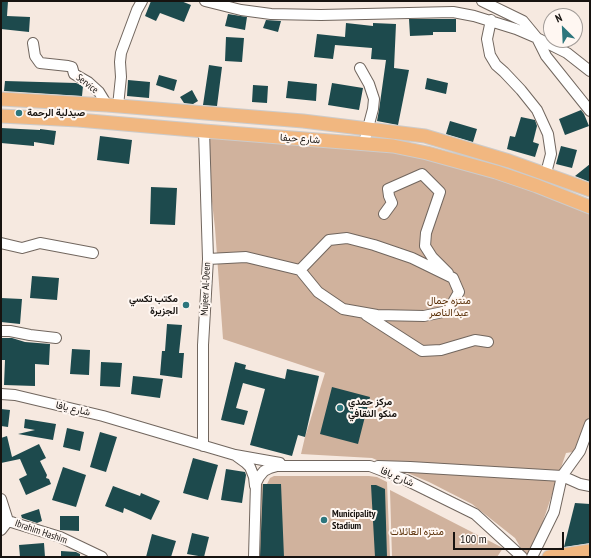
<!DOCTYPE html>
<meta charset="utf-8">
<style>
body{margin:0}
#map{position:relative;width:591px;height:558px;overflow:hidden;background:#f6e9e0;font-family:"PT Sans Narrow",sans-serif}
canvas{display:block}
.frame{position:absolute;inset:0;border:2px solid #171310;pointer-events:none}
.north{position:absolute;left:543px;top:8px;width:40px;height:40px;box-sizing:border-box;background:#fff7f2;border:1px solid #a29c98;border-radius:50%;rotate:336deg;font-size:11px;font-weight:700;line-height:16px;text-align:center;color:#171310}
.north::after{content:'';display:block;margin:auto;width:14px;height:18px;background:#2d767d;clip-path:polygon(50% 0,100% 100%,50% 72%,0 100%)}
.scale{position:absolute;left:453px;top:532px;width:111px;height:18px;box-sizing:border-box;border:2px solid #171310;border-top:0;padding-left:5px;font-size:12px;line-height:14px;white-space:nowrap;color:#171310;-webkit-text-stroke:3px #fff7f2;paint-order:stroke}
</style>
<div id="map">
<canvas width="591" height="558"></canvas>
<div class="frame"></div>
<div class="north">N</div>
<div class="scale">100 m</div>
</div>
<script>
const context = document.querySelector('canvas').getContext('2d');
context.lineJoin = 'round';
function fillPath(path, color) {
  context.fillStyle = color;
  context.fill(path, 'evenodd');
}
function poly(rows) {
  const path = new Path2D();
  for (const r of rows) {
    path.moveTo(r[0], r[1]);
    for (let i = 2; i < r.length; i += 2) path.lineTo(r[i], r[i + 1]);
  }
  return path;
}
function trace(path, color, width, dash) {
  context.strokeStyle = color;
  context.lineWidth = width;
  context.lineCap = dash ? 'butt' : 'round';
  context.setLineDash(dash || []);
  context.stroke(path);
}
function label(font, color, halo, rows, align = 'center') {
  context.font = font + ' "PT Sans Narrow",Vazirmatn,sans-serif';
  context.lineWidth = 4;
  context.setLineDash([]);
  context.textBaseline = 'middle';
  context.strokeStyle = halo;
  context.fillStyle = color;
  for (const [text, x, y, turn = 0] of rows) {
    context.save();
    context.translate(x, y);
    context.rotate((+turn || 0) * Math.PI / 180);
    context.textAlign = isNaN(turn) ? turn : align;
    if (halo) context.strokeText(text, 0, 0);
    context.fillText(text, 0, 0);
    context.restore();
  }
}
const green = poly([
 [204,131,427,153,590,205,590,420,580,451,566,453,531,557,526,557,515,538,472,504,429,482,372,458,301,454,305,437,325,373,223,339,215,228],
 [274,476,369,476,377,477,387,482,390,557,260,557,259,484,267,484,270,478],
 [390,490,503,548,497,557,392,557]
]);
const building = poly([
 [1,1,8,1,7,16,30,17,29,32,1,29],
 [151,1,181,1,191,5,184,22,160,13,156,21,145,16],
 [228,14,247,17,245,30,225,26],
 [409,19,456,19,456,32,433,32,433,35,410,36],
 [266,20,281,21,278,32,263,28],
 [346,23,373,26,373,23,396,24,394,68,409,70,398,125,377,121,379,110,386,60,371,59,372,48,335,45,333,59,314,57,317,34,345,37],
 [226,37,244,38,242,62,225,61],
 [209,65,222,67,217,106,203,105],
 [159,75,177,80,174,91,156,85],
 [427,78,448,83,446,94,425,89],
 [128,80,150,82,149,98,127,96],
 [5,81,76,83,83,86,82,96,4,91],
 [288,81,317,84,316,101,286,98],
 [332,83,363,88,359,110,328,105],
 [253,85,268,86,267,103,252,102],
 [192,90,198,101,193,104,184,103,180,97],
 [581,110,584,114,589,126,565,135,559,119],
 [521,117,535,120,537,126,533,142,539,144,535,157,507,149,510,136,515,137],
 [450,121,477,129,473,142,446,134],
 [1,128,40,130,40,129,56,131,54,145,34,142,34,146,1,143],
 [100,136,132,140,129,164,97,160],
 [561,146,577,150,572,168,556,164],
 [590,164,590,182,575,176],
 [151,187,177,188,175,225,150,224],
 [32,276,59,278,57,300,30,298],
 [1,298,22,299,20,324,1,322],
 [167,324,182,325,179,353,184,353,182,378,160,375,162,351,165,351],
 [1,338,12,338,25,342,50,344,49,365,35,364,35,386,4,385,5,360,1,360],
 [72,349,90,350,89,375,70,374],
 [101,362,122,363,120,387,100,386],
 [235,362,246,365,245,369,285,379,287,369,319,376,305,437,298,435,292,456,250,445,265,389,243,383,236,408,248,411,244,425,221,420],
 [133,376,163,379,160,398,131,394],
 [332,387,370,397,358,444,320,434],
 [1,409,10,410,8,427,1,426],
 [25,419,56,424,53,440,18,434,35,430,24,428],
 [67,428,84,432,80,451,63,447],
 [100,432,117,437,106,472,90,467],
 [7,436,12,457,39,444,46,458,40,461,47,475,46,478,49,479,51,484,26,495,19,479,27,475,20,459,1,463,1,438],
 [193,458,218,465,208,500,183,493],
 [63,467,86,475,76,507,52,500],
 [226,469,245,472,246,475,242,503,221,500],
 [263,484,281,484,284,557,260,557],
 [371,485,376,485,385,489,387,557,375,557],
 [113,486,140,496,141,493,160,501,151,520,124,508,123,513,105,506],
 [575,503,590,504,590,543,564,547],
 [39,509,42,521,37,523,22,518,21,515],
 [60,516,79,516,79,531,60,530],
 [192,533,209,537,204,557,187,554],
 [152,534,176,541,171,557,146,557],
 [44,543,45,557,20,557,19,545],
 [61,551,76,552,80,554,80,557,61,557]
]);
const minor = poly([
 [205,1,241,10,271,14,321,15,453,12,474,16,516,29,537,38,567,53,590,71],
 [482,1,523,21,537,38,546,56,590,111],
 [491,20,487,39,490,55,496,65,504,72,521,90,537,110,548,134,551,154,546,173],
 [33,43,35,56,40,63,68,66,72,67,74,74,88,82,99,92,107,105],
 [360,68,369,84,374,99,373,109,364,143],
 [118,106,121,77,120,62,121,53,137,10,142,1],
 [384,214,392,203,389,196,388,189,422,174,440,192,426,233,425,246,432,257,448,273],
 [1,243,22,248,40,243,93,253],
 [208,259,246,257,300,270,318,292,343,309,377,315,424,316,448,311,459,292,453,278,412,258,374,245,347,238,329,240,300,270],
 [366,315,422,351,441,350,475,340,488,342],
 [1,331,10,331,30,335,56,338],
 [1,394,15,395,103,416,235,455],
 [203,446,203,345,208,259,204,131],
 [378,466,410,467,562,476,580,484,590,486],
 [255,486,254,477,250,467,246,463,235,455,280,463],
 [1,499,8,521,1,530],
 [1,522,8,521,60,537,102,557],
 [254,557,256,483,259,477,264,471,270,468,277,466,370,466,406,480,475,514,522,557],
 [532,557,554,512,562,476,580,451,590,424]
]);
const major = poly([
 [1,99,107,105,303,121,425,136,509,161,590,190],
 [1,116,78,120,204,131,393,146,427,153,496,172,537,186,590,207],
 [549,557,590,551]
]);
const markers = [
 [19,113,4,"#2d767d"],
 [186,305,4,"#2d767d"],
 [340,408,4,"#2d767d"],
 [324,520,4,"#2d767d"]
];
const streetNames = [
 ["Service",87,84,38],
 ["شارع حيفا",300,139,4],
 ["Mujeer Al-Deen",206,289,-87],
 ["شارع يافا",73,409,13],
 ["شارع يافا",397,477,23],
 ["Ibrahim Hashim",41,532,19]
];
const poiNames = [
 ["صيدلية الرحمة",27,113],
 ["مكتب تكسي",178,299,"right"],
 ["الجزيرة",178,311,"right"],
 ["مركز حمدي",348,402],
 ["منكو الثقافي",348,414],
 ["Municipality",332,514],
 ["Stadium",332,526]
];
const parkNames = [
 ["منتزه جمال",449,301],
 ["عبد الناصر",449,313],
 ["منتزه العائلات",417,532]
];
fillPath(green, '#d0b29d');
fillPath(building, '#1d4a4d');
trace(minor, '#71665e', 12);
trace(major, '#cccbca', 15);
trace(minor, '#fff', 10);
trace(major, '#f1b780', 13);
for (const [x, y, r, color] of markers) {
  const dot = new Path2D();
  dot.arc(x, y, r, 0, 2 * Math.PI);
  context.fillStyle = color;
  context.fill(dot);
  trace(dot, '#fff7f2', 1.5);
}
label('10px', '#171310', '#fff7f2', streetNames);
label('bold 10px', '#171310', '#fff7f2', poiNames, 'left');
label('10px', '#5b3109', '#fff7f2', parkNames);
</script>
